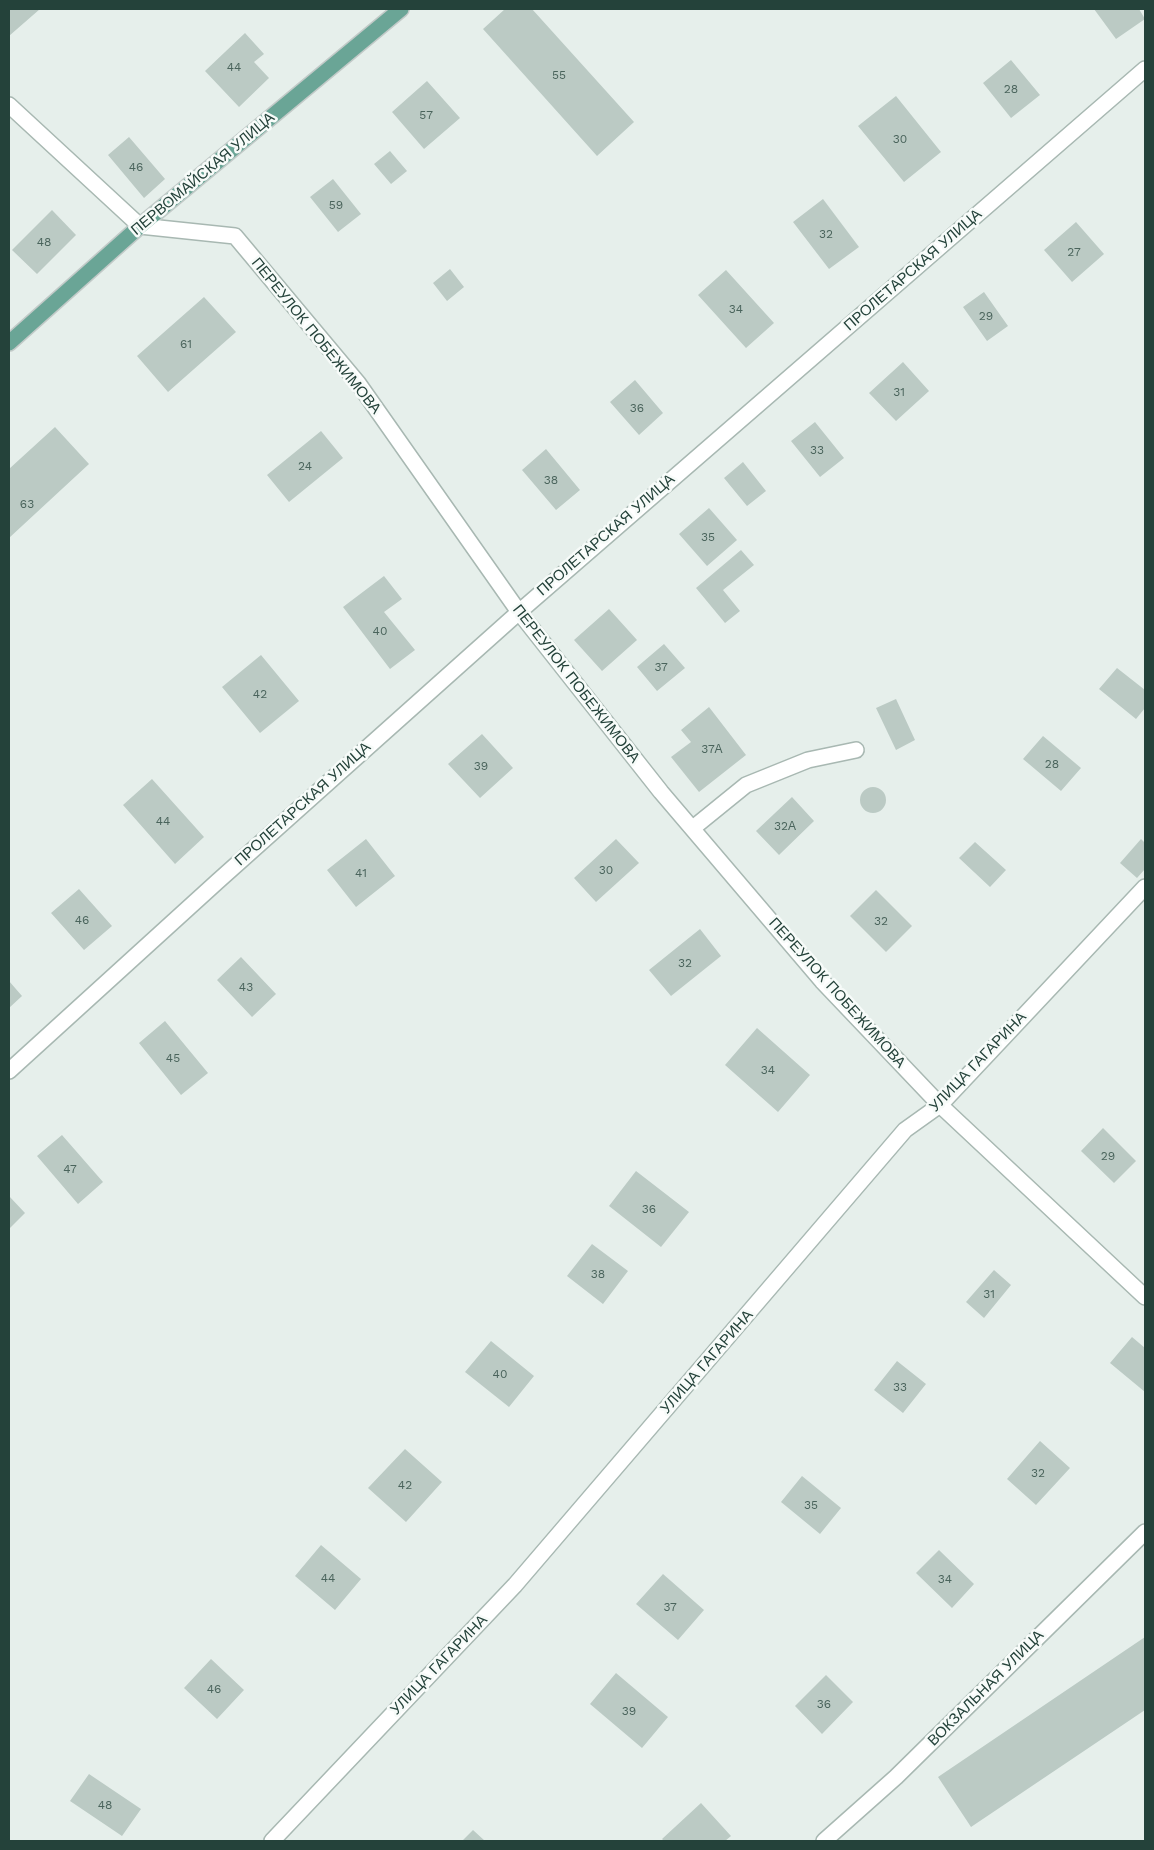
<!DOCTYPE html>
<meta charset="utf-8">
<style>
body{margin:0}
#map{position:relative;width:1154px;height:1850px;overflow:hidden;background:#e6efeb;font-family:"Work Sans",sans-serif}
canvas{display:block}
.frame{position:absolute;inset:0;border:10px solid #24423a;pointer-events:none}
</style>
<div id="map">
<canvas width="1154" height="1850"></canvas>
<div class="frame"></div>
</div>
<script>
const context = document.querySelector('canvas').getContext('2d');
context.lineJoin = 'round';
function fillPath(path, color) {
  context.fillStyle = color;
  context.fill(path, 'evenodd');
}
function poly(rows) {
  const path = new Path2D();
  for (const r of rows) {
    if (r.length === 3) {
      path.moveTo(r[0] + r[2], r[1]);
      path.arc(r[0], r[1], r[2], 0, 2 * Math.PI);
      continue;
    }
    path.moveTo(r[0], r[1]);
    for (let i = 2; i < r.length; i += 2) path.lineTo(r[i], r[i + 1]);
  }
  return path;
}
function trace(path, color, width, dash) {
  context.strokeStyle = color;
  context.lineWidth = width;
  context.lineCap = dash ? 'butt' : 'round';
  context.setLineDash(dash || []);
  context.stroke(path);
}
function label(font, color, halo, rows, align = 'center') {
  context.font = font + ' "Work Sans",sans-serif';
  context.lineWidth = 5;
  context.setLineDash([]);
  context.textBaseline = 'middle';
  context.strokeStyle = halo;
  context.fillStyle = color;
  for (const [text, x, y, turn = 0] of rows) {
    context.save();
    context.translate(x, y);
    context.rotate((+turn || 0) * Math.PI / 180);
    context.textAlign = isNaN(turn) ? turn : align;
    if (halo) context.strokeText(text, 0, 0);
    context.fillText(text, 0, 0);
    context.restore();
  }
}
const building = poly([
 [9,9,40,9,9,36],
 [505,9,532,9,634,122,597,156,483,29],
 [1094,9,1139,9,1145,19,1116,39],
 [245,33,264,54,254,62,269,78,239,107,205,71],
 [1011,60,1040,95,1011,118,983,83],
 [427,81,460,118,424,149,392,112],
 [896,96,941,152,904,182,858,126],
 [129,137,165,179,144,198,108,155],
 [390,151,407,171,391,184,374,164],
 [333,179,361,214,338,232,310,197],
 [823,199,859,247,829,269,793,222],
 [52,210,76,235,37,274,12,250],
 [1076,222,1104,254,1072,282,1044,250],
 [450,269,464,287,447,301,433,283],
 [726,270,774,323,746,348,698,295],
 [984,292,1008,326,987,341,963,307],
 [204,297,236,332,168,392,137,356],
 [903,362,929,391,896,421,869,393],
 [635,380,663,413,639,435,610,402],
 [815,422,844,458,820,477,791,441],
 [55,427,89,464,9,538,9,469],
 [321,431,343,458,289,502,267,475],
 [546,449,580,490,556,510,522,470],
 [743,462,766,491,747,506,724,478],
 [709,508,737,540,707,566,679,534],
 [741,550,754,565,723,590,740,611,725,623,696,588],
 [384,576,402,599,384,612,415,650,390,669,343,607],
 [609,609,637,640,602,671,574,640],
 [664,644,685,668,657,691,637,667],
 [261,655,299,701,260,733,222,687],
 [1117,668,1145,690,1145,708,1136,719,1099,689],
 [896,699,915,740,896,750,876,708],
 [709,707,746,755,699,792,671,757,691,742,681,730],
 [482,734,513,768,480,798,448,764],
 [1043,736,1081,768,1061,791,1023,759],
 [152,779,204,837,175,864,123,805],
 [873,800,13],
 [792,797,814,821,779,855,756,831],
 [366,839,395,876,356,907,327,870],
 [616,839,639,863,596,902,574,878],
 [1141,839,1145,843,1145,869,1137,878,1120,863],
 [975,842,1006,870,990,887,959,858],
 [79,889,112,926,84,950,51,913],
 [876,890,912,926,886,952,850,916],
 [700,929,721,956,671,996,649,970],
 [241,957,276,994,252,1017,217,980],
 [9,981,22,996,9,1008],
 [165,1021,208,1073,181,1095,139,1043],
 [757,1028,810,1075,778,1112,725,1065],
 [1103,1128,1136,1161,1114,1183,1081,1151],
 [62,1135,103,1182,78,1204,37,1156],
 [636,1171,689,1212,661,1247,609,1206],
 [9,1196,25,1213,9,1229],
 [592,1244,628,1271,603,1304,567,1276],
 [994,1270,1011,1285,984,1318,966,1302],
 [1132,1337,1145,1348,1145,1392,1110,1363],
 [491,1341,534,1376,509,1407,465,1372],
 [897,1361,926,1384,903,1413,874,1390],
 [1040,1441,1070,1468,1036,1505,1007,1479],
 [405,1449,442,1482,406,1522,368,1488],
 [802,1476,841,1508,820,1534,781,1502],
 [321,1545,361,1579,335,1610,295,1576],
 [939,1550,974,1584,952,1608,916,1573],
 [663,1574,704,1610,678,1640,636,1604],
 [1145,1637,1145,1710,971,1827,938,1777],
 [211,1659,244,1690,217,1719,184,1688],
 [616,1673,668,1717,642,1748,590,1704],
 [826,1675,853,1702,822,1734,795,1706],
 [89,1774,141,1809,122,1836,70,1801],
 [701,1803,731,1836,725,1841,664,1841,662,1839],
 [473,1830,485,1841,462,1841]
]);
const service = poly([
 [693,828,746,785,808,760,856,750]
]);
const minor = poly([
 [9,105,140,226,235,236,358,383,519,612,661,792,822,981,940,1105,1145,1297],
 [9,1071,218,881,519,612,1145,69],
 [272,1841,515,1585,905,1130,940,1105,1145,887],
 [824,1841,896,1777,1145,1532]
]);
const primary = poly([
 [9,343,140,226,401,9]
]);
const numberNames = [
 ["44",234,67],
 ["55",559,75],
 ["28",1011,89],
 ["57",426,115],
 ["30",900,139],
 ["46",136,167],
 ["59",336,205],
 ["32",826,234],
 ["48",44,242],
 ["27",1074,252],
 ["34",736,309],
 ["29",986,316],
 ["61",186,344],
 ["31",899,392],
 ["36",637,408],
 ["33",817,450],
 ["24",305,466],
 ["38",551,480],
 ["63",27,504],
 ["35",708,537],
 ["40",380,631],
 ["37",661,667],
 ["42",260,694],
 ["37А",712,749],
 ["28",1052,764],
 ["39",481,766],
 ["44",163,821],
 ["32А",785,826],
 ["30",606,870],
 ["41",361,873],
 ["46",82,920],
 ["32",881,921],
 ["32",685,963],
 ["43",246,987],
 ["45",173,1058],
 ["34",768,1070],
 ["29",1108,1156],
 ["47",70,1169],
 ["36",649,1209],
 ["38",598,1274],
 ["31",989,1294],
 ["40",500,1374],
 ["33",900,1387],
 ["32",1038,1473],
 ["42",405,1485],
 ["35",811,1505],
 ["44",328,1578],
 ["34",945,1579],
 ["37",670,1607],
 ["46",214,1689],
 ["36",824,1704],
 ["39",629,1711],
 ["48",105,1805]
];
const streetNames = [
 ["ПЕРВОМАЙСКАЯ УЛИЦА",203,174,-40],
 ["ПРОЛЕТАРСКАЯ УЛИЦА",913,270,-41],
 ["ПЕРЕУЛОК ПОБЕЖИМОВА",316,336,51],
 ["ПРОЛЕТАРСКАЯ УЛИЦА",606,535,-41],
 ["ПЕРЕУЛОК ПОБЕЖИМОВА",576,684,52],
 ["ПРОЛЕТАРСКАЯ УЛИЦА",303,804,-42],
 ["ПЕРЕУЛОК ПОБЕЖИМОВА",837,993,48],
 ["УЛИЦА ГАГАРИНА",978,1062,-46],
 ["УЛИЦА ГАГАРИНА",707,1362,-49],
 ["УЛИЦА ГАГАРИНА",439,1665,-46],
 ["ВОКЗАЛЬНАЯ УЛИЦА",986,1688,-45]
];
fillPath(building, '#bbcac4');
trace(service, '#a8b8b2', 18);
trace(minor, '#a8b8b2', 18);
trace(primary, '#c2cac8', 18);
trace(service, '#fff', 15);
trace(minor, '#fff', 15);
trace(primary, '#6aa596', 15);
label('12px', '#4a645c', null, numberNames);
label('15px', '#24423a', '#f7fbf9', streetNames);
</script>
